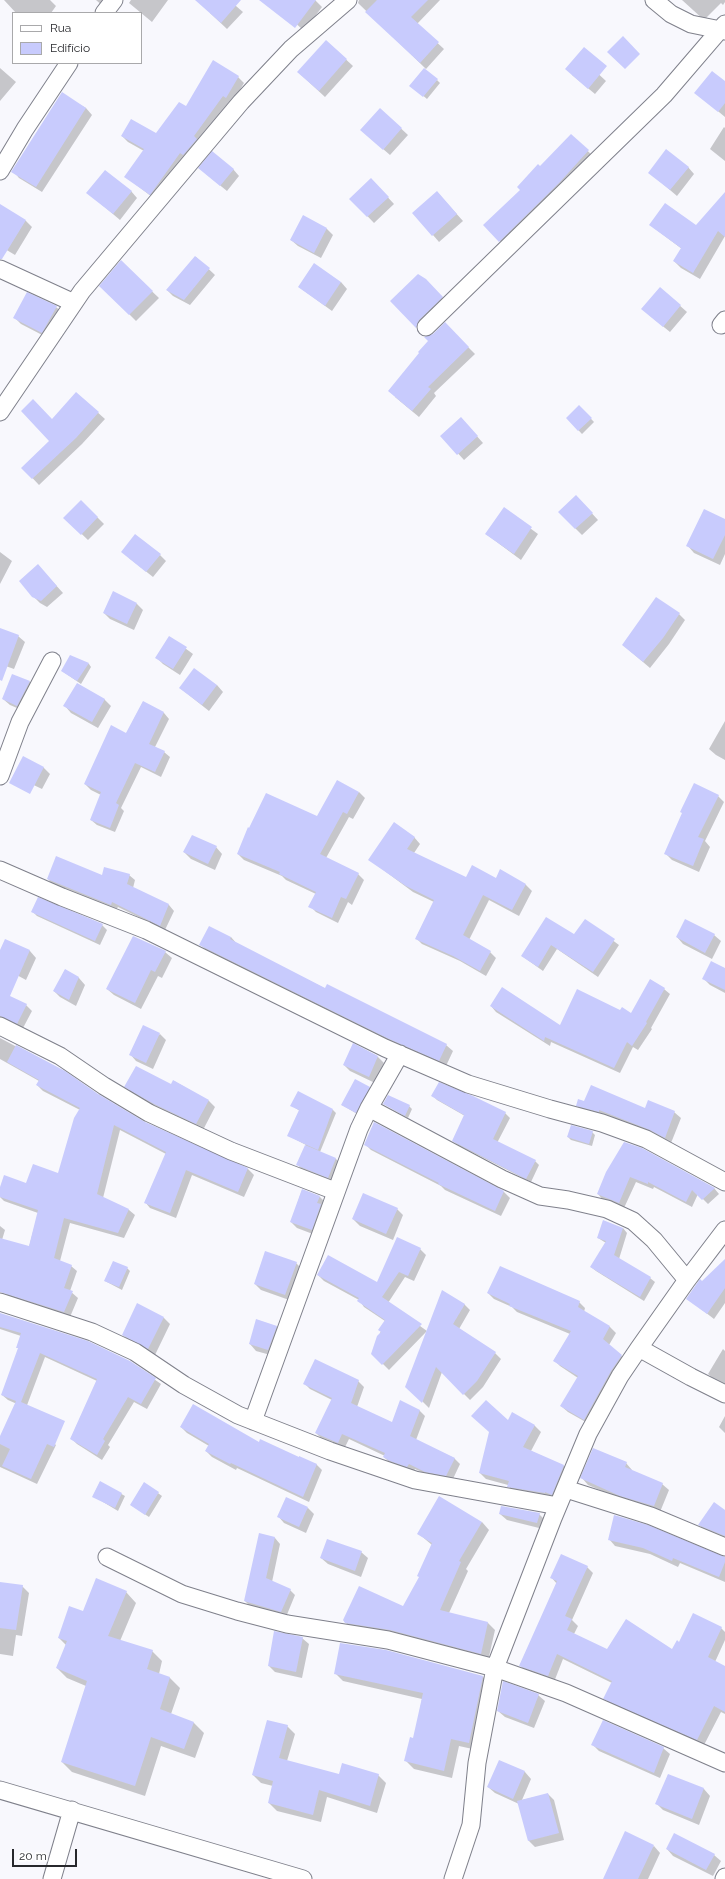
<!DOCTYPE html>
<meta charset="utf-8">
<style>
body{margin:0}
#map{position:relative;width:725px;height:1879px;overflow:hidden;background:#f8f8fd;font-family:Raleway,sans-serif}
canvas{display:block}
.legend{position:absolute;left:12px;top:12px;width:130px;height:52px;box-sizing:border-box;background:#fff;border:1px solid #a9a9ab;margin:0;padding:5px 7px;list-style:none;font-size:12px;color:#27282c}
.legend li{display:flex;align-items:center;gap:8px;height:20px}
.legend b{width:20px;border:1px solid #a9a9ab}
.scale{position:absolute;left:12px;top:1849px;width:65px;height:18px;box-sizing:border-box;border:2px solid #27282c;border-top:0;padding-left:5px;font-size:12px;line-height:14px;white-space:nowrap;color:#27282c;-webkit-text-stroke:3px #fff;paint-order:stroke}
</style>
<div id="map">
<canvas width="725" height="1879"></canvas>
<ul class="legend">
<li><b style="height:5px;background:#fff"></b>Rua</li>
<li><b style="height:11px;background:#c8cbfd"></b>Edifício</li>
</ul>
<div class="scale">20 m</div>
</div>
<script>
const context = document.querySelector('canvas').getContext('2d');
context.lineJoin = 'round';
function fillPath(path, color) {
  context.fillStyle = color;
  context.fill(path, 'evenodd');
}
function poly(rows) {
  const path = new Path2D();
  for (const r of rows) {
    path.moveTo(r[0], r[1]);
    for (let i = 2; i < r.length; i += 2) path.lineTo(r[i], r[i + 1]);
  }
  return path;
}
function trace(path, color, width, dash) {
  context.strokeStyle = color;
  context.lineWidth = width;
  context.lineCap = dash ? 'butt' : 'round';
  context.setLineDash(dash || []);
  context.stroke(path);
}
const shadow = poly([
 [4,0,50,0,56,6,51,13,16,13],
 [96,0,113,0,106,9],
 [131,0,168,0,152,22,129,3],
 [210,0,229,0,243,12,227,29,210,13],
 [271,0,315,0,322,7,304,31],
 [359,0,440,0,417,24,444,49,426,69,358,3],
 [682,0,725,0,725,2,723,5,721,3,704,20],
 [326,41,353,66,325,97,298,72],
 [578,55,606,81,595,94,572,75],
 [0,68,16,82,0,101],
 [238,77,244,83,232,103,229,102,156,200,126,177,144,151,128,142,122,136,156,135,186,108],
 [437,80,440,83,427,99,414,88],
 [725,82,725,117,696,93],
 [62,94,86,108,92,115,42,192,19,178,13,171],
 [380,109,408,135,390,155,368,136],
 [724,127,725,128,725,161,710,149],
 [571,135,594,157,506,247,485,225,521,190],
 [688,167,694,174,677,196,650,173],
 [233,169,239,176,227,191,206,174],
 [371,179,394,204,374,223,351,199],
 [131,191,137,198,120,220,88,193],
 [437,192,463,221,439,242,433,235],
 [725,197,725,236,700,279,681,268,674,261,682,249,650,225,696,226],
 [0,205,26,221,32,227,15,255,0,246],
 [303,217,327,229,333,235,321,258,298,246,291,240],
 [196,257,215,275,190,305,173,296,167,290],
 [121,262,159,298,136,321,101,286],
 [425,280,448,303,423,333,391,301],
 [341,282,347,289,332,311,299,287],
 [660,288,687,312,670,332,649,315],
 [56,307,63,313,48,338,21,324,15,318],
 [445,324,475,354,434,393,436,396,419,417,395,397,433,335],
 [76,393,105,419,82,444,39,485,23,468,51,441,52,420],
 [579,406,594,422,582,434,567,418],
 [467,425,483,443,464,460,442,436],
 [576,496,598,520,582,535,559,512],
 [81,501,104,524,88,540,65,518],
 [504,509,538,534,521,560,486,534],
 [725,520,725,554,720,565,694,553,688,546],
 [0,552,12,561,0,584],
 [160,555,166,561,153,577,129,558],
 [44,572,63,593,47,607,40,603,33,596],
 [114,593,137,604,143,610,134,630,110,619,104,613],
 [679,614,685,620,669,644,650,668,623,645],
 [0,629,18,636,25,642,14,669,0,664],
 [170,637,193,654,180,675,163,664,157,658],
 [71,657,89,664,91,667,81,684,62,671],
 [13,675,30,682,36,688,24,711,10,705,3,699],
 [217,685,223,692,209,711,180,688],
 [104,699,111,706,98,728,71,713,65,706],
 [143,702,164,713,169,719,155,747,164,752,170,757,161,777,141,767,121,808,124,811,115,832,97,825,91,820,101,795,91,790,85,784,126,734],
 [725,721,725,760,716,755,709,749],
 [43,767,50,774,42,789,21,779],
 [359,792,365,798,353,819,349,817,326,858,358,874,364,880,352,905,348,902,338,923,316,912,310,906,316,894,286,880,282,876,244,860,238,854,318,818],
 [718,796,724,802,705,841,710,847,699,872,672,860,666,854],
 [414,837,420,844,414,853,466,878,496,879,500,871,526,885,532,891,519,916,489,900,469,940,490,952,496,958,486,976,460,961,422,944,416,938,434,902,413,892,370,860],
 [216,847,222,854,215,870,191,859,184,852],
 [129,875,135,880,133,888,169,905,174,911,165,930,118,907,116,910,53,885,48,879],
 [32,911,102,925,107,930,100,945,37,916],
 [585,920,619,945,598,977,557,949,543,971,522,956,574,936],
 [714,935,721,941,712,959,683,944,677,937],
 [231,937,237,944,326,989,446,1045,453,1051,446,1066,397,1045,207,951,201,945],
 [6,940,30,951,36,958,26,980,0,966,0,953],
 [165,952,172,958,162,978,158,976,141,1009,114,995,107,989],
 [725,969,725,993,710,985,704,979],
 [65,970,79,978,85,985,76,1006,60,997,54,991],
 [664,989,670,994,651,1028,652,1029,638,1050,633,1047,620,1073,551,1042,550,1046,496,1012,491,1006,560,1026,620,1011,632,1014],
 [0,993,26,1005,32,1011,23,1028,0,1023],
 [160,1034,166,1040,153,1069,136,1061,130,1054],
 [0,1038,64,1072,98,1095,144,1123,248,1169,254,1175,244,1197,192,1175,176,1218,150,1208,145,1202,166,1154,120,1130,103,1198,129,1210,135,1215,124,1238,70,1223,60,1261,71,1266,77,1271,70,1291,78,1298,70,1317,11,1298,0,1288,0,1226,5,1230,2,1240,29,1247,38,1213,4,1201,0,1197,0,1190,59,1174,80,1110,43,1091,37,1085,39,1081,0,1059],
 [353,1045,378,1057,384,1063,375,1083,350,1071,344,1065],
 [174,1081,209,1101,215,1107,203,1130,161,1110,132,1093,126,1086,171,1086],
 [369,1087,372,1090,359,1115,342,1105],
 [433,1096,505,1113,510,1118,497,1143,535,1161,539,1165,531,1182,458,1145,453,1141,465,1116,437,1100],
 [384,1104,409,1106,412,1109,408,1118],
 [577,1105,674,1112,681,1118,671,1143,584,1112],
 [292,1106,333,1110,336,1113,320,1152,336,1159,342,1165,334,1183,304,1172,298,1165,306,1145,289,1136,300,1111],
 [374,1123,504,1192,510,1198,501,1216,445,1190,441,1186,371,1150,365,1144],
 [592,1132,595,1135,592,1146,571,1140,568,1137],
 [607,1172,714,1188,719,1194,708,1204,698,1194,692,1207,654,1187,653,1189,636,1182,624,1208,603,1200,598,1194],
 [302,1190,320,1197,326,1203,318,1236,297,1228,291,1222],
 [397,1209,403,1215,393,1240,360,1226,353,1219],
 [623,1228,627,1233,619,1259,650,1278,655,1282,644,1301,596,1271,591,1267,606,1243,598,1238],
 [420,1249,426,1255,414,1281,405,1277,388,1303,427,1331,389,1370,372,1353,385,1321,364,1307,359,1300,324,1281,318,1275,377,1283],
 [725,1260,725,1303,714,1319,688,1299],
 [296,1263,303,1270,292,1301,261,1290,255,1284],
 [127,1268,130,1271,122,1290,105,1281],
 [488,1293,579,1302,585,1308,584,1312,610,1327,616,1333,609,1345,628,1362,591,1425,568,1412,561,1406,578,1378,560,1366,554,1360,570,1334,517,1312,512,1307,494,1299],
 [464,1304,470,1310,459,1329,495,1353,501,1359,483,1387,470,1400,442,1372,429,1408,407,1386],
 [138,1305,164,1318,170,1324,155,1355,129,1341,123,1335],
 [0,1314,130,1362,161,1384,147,1409,134,1402,108,1445,110,1447,102,1460,77,1444,71,1438,97,1381,45,1357,26,1408,8,1400,2,1395,19,1349,17,1347,21,1336,0,1329],
 [276,1326,283,1333,274,1356,256,1351,250,1344],
 [723,1349,725,1351,725,1385,715,1380,708,1374],
 [358,1381,364,1387,357,1407,393,1423,419,1410,425,1416,416,1440,454,1458,460,1464,452,1481,432,1477,415,1469,413,1472,390,1463,384,1457,385,1456,349,1439,344,1449,322,1439,316,1433,332,1400,310,1389,304,1383],
 [512,1414,535,1426,541,1432,531,1451,564,1466,570,1473,558,1500,514,1493,508,1485,486,1479,480,1473],
 [725,1416,725,1433,719,1427],
 [181,1427,259,1444,316,1464,322,1470,309,1502,237,1468,236,1470,212,1457,206,1451,209,1446,187,1433],
 [0,1438,49,1439,56,1445,37,1484,0,1467],
 [626,1463,632,1470,632,1471,662,1484,669,1490,660,1512,628,1502,588,1485,582,1478],
 [100,1482,125,1496,118,1511,93,1496],
 [144,1483,162,1496,149,1517,131,1505],
 [308,1508,314,1514,306,1533,284,1523,278,1516],
 [725,1511,725,1540,706,1531,699,1525],
 [500,1514,539,1514,545,1520,543,1529,507,1520],
 [482,1522,489,1530,466,1569,468,1571,449,1613,488,1623,495,1630,488,1661,353,1630,345,1622,404,1607,420,1578,432,1545,419,1534],
 [260,1535,275,1538,280,1544,272,1582,290,1590,295,1595,286,1617,250,1606,245,1601],
 [609,1539,725,1557,725,1582,680,1563,678,1567,650,1554,615,1546],
 [361,1552,368,1558,361,1577,328,1564,321,1558],
 [587,1567,593,1573,572,1620,578,1626,574,1634,607,1650,673,1651,680,1643,721,1628,725,1632,725,1640,715,1662,725,1667,725,1714,721,1712,704,1745,611,1705,605,1698,612,1683,563,1659,554,1682,526,1672,520,1665,557,1584,551,1577],
 [0,1583,22,1586,29,1593,22,1636,16,1635,13,1656,0,1654],
 [126,1592,136,1603,120,1641,152,1651,162,1661,159,1674,170,1678,180,1688,171,1714,194,1723,204,1733,195,1758,161,1746,145,1796,72,1772,62,1762,86,1686,67,1678,57,1668,66,1645,59,1638,83,1612],
 [302,1638,309,1644,302,1678,275,1672,269,1666],
 [335,1673,483,1677,491,1685,477,1750,459,1746,452,1778,414,1769,406,1761,414,1739,422,1699,343,1681],
 [538,1695,545,1701,534,1728,505,1717,498,1711],
 [287,1726,295,1734,287,1761,340,1775,378,1775,386,1783,377,1813,327,1797,321,1822,277,1811,269,1803,273,1786,261,1783,253,1775],
 [593,1745,663,1748,670,1754,660,1778,599,1751],
 [500,1761,525,1772,531,1779,522,1800,548,1794,554,1800,564,1840,535,1847,529,1841,519,1804,495,1793,488,1787],
 [668,1775,704,1789,710,1796,699,1825,663,1810,657,1804],
 [654,1846,660,1853,648,1879,604,1879],
 [667,1849,714,1855,721,1861,713,1876,673,1856]
]);
const building = poly([
 [195,0,241,0,221,23],
 [259,0,316,0,295,28],
 [377,0,428,0,411,17,439,42,420,63,365,12],
 [623,36,640,54,625,69,607,52],
 [326,40,347,59,319,91,297,72],
 [584,47,607,66,588,89,565,69],
 [213,60,239,76,226,98,223,96,194,136,197,139,183,155,180,153,150,195,124,177,144,149,121,136,131,119,156,133,179,102,186,106],
 [424,68,438,79,423,97,409,86],
 [712,71,725,81,725,103,718,112,694,93],
 [62,92,86,108,36,187,11,172],
 [380,108,402,128,383,150,360,130],
 [571,134,589,150,559,183,499,242,483,225,520,190,517,187,538,164,540,166],
 [666,149,689,167,670,190,648,173],
 [212,151,234,169,220,186,198,168],
 [105,170,132,191,113,214,86,193],
 [371,178,389,197,367,217,349,199],
 [437,191,457,214,432,236,412,213],
 [725,192,725,237,718,231,693,273,673,261,681,248,649,225,665,203,696,225],
 [0,204,26,220,2,259,0,259],
 [303,215,327,228,314,253,290,240],
 [195,256,210,268,184,300,166,290],
 [121,260,153,291,129,315,99,286],
 [314,263,341,282,325,306,298,287],
 [418,274,426,279,443,297,419,320,416,328,390,301],
 [660,287,681,305,663,327,641,309],
 [27,292,57,306,42,333,13,318],
 [445,322,469,347,428,387,431,389,412,411,388,391,419,353,418,352,428,341,424,337,433,334],
 [76,392,99,412,76,438,32,479,21,468,49,441,21,411,33,399,52,419],
 [579,405,592,418,578,431,566,418],
 [461,417,478,436,457,455,440,436],
 [576,495,593,513,575,529,558,512],
 [81,500,98,517,81,535,63,518],
 [504,507,532,527,514,554,485,534],
 [704,509,725,519,725,535,713,559,686,546],
 [135,534,161,554,146,572,121,552],
 [38,564,57,586,41,601,32,597,19,581],
 [113,591,137,603,127,624,103,613],
 [656,597,680,613,663,638,643,662,622,645],
 [0,628,19,635,2,681,0,680],
 [169,636,187,647,173,669,155,658],
 [70,655,89,663,77,681,61,671],
 [194,668,217,685,202,705,179,688],
 [12,674,30,681,17,706,2,699],
 [77,683,105,699,92,722,63,706],
 [143,701,164,712,149,744,165,751,155,772,135,763,116,803,119,805,110,828,90,820,101,792,84,784,111,725,126,733],
 [23,756,44,767,30,794,9,783],
 [337,780,359,792,347,814,343,812,320,854,359,873,346,899,341,897,332,918,308,907,316,892,279,874,280,872,237,854,248,827,249,828,266,793,317,816],
 [694,783,719,795,698,837,704,839,693,866,664,854,682,813,680,812],
 [394,822,415,837,407,849,466,877,472,865,496,878,500,869,526,884,512,910,483,895,463,935,491,951,480,971,453,956,415,939,434,900,406,886,368,860],
 [192,835,217,846,208,864,183,852],
 [56,856,102,875,104,867,130,874,127,884,169,904,160,926,112,902,111,905,47,879],
 [38,897,103,924,95,941,31,912],
 [546,917,574,934,585,919,615,939,593,972,551,945,538,967,521,956],
 [685,919,715,934,705,953,676,937],
 [209,926,231,937,230,939,325,988,327,984,447,1044,439,1061,389,1039,199,945],
 [133,936,166,951,155,972,151,970,135,1003,106,989],
 [5,939,30,950,10,996,27,1004,17,1024,0,1016,0,950],
 [711,961,725,968,725,990,702,979],
 [65,969,79,977,69,1000,53,991],
 [650,979,665,988,646,1022,647,1023,632,1046,627,1042,614,1068,545,1037,544,1041,490,1006,502,987,560,1025,577,989,620,1010,622,1007,631,1013],
 [143,1025,160,1033,146,1063,129,1055],
 [353,1043,378,1056,369,1077,343,1065],
 [16,1045,65,1071,98,1094,145,1122,248,1168,238,1192,186,1170,170,1213,144,1203,166,1152,114,1125,97,1194,129,1209,118,1233,64,1218,54,1258,72,1265,64,1288,73,1291,64,1312,0,1292,0,1238,29,1246,38,1210,0,1197,0,1187,4,1175,26,1183,33,1164,58,1173,74,1118,80,1108,36,1085,39,1080,7,1062],
 [136,1066,171,1084,173,1080,209,1100,196,1124,154,1104,124,1087],
 [355,1079,370,1087,356,1113,341,1105],
 [439,1082,473,1096,506,1112,493,1139,536,1160,526,1179,452,1141,464,1115,431,1096],
 [591,1085,645,1108,648,1100,675,1111,665,1138,650,1130,599,1110,599,1112,576,1106,578,1099,584,1101],
 [298,1091,333,1109,318,1150,287,1136,299,1110,290,1106],
 [388,1095,410,1105,405,1116,383,1104],
 [374,1122,504,1191,495,1211,438,1184,439,1183,364,1145],
 [571,1125,593,1131,589,1144,567,1137],
 [624,1142,642,1148,715,1188,702,1200,692,1190,686,1202,648,1182,648,1184,630,1177,619,1203,597,1194,606,1172],
 [305,1145,336,1158,328,1178,296,1165],
 [302,1189,320,1196,317,1203,321,1204,312,1230,290,1222],
 [363,1193,398,1208,386,1234,352,1219],
 [603,1220,623,1228,614,1255,651,1277,640,1297,590,1267,606,1241,597,1238],
 [397,1237,421,1248,408,1276,399,1272,382,1297,422,1324,382,1365,371,1354,377,1336,381,1332,378,1330,385,1320,357,1301,359,1298,317,1275,328,1255,377,1282],
 [265,1251,297,1262,285,1295,254,1284],
 [725,1259,725,1288,707,1314,686,1299,700,1279,702,1281],
 [113,1261,128,1267,119,1287,104,1281],
 [500,1266,580,1301,578,1307,610,1326,603,1339,622,1355,611,1371,584,1420,560,1406,578,1376,553,1361,571,1331,509,1306,510,1304,487,1293],
 [442,1290,465,1304,453,1324,496,1352,477,1381,463,1395,436,1367,422,1403,405,1387],
 [137,1303,164,1317,148,1349,122,1335],
 [0,1313,88,1341,130,1361,156,1378,141,1404,128,1397,103,1439,105,1441,97,1455,70,1439,97,1379,40,1353,21,1402,65,1421,54,1447,47,1444,31,1479,2,1466,10,1449,0,1444,0,1436,16,1401,1,1395,18,1348,16,1348,21,1333,0,1327],
 [256,1319,277,1326,268,1350,249,1344],
 [315,1359,359,1380,351,1403,392,1422,400,1400,420,1410,410,1436,455,1458,446,1476,425,1472,409,1464,407,1467,390,1461,383,1457,385,1453,342,1434,338,1443,315,1433,332,1398,303,1384],
 [486,1400,508,1420,512,1412,535,1425,523,1447,564,1465,552,1495,545,1492,545,1493,507,1487,509,1481,479,1473,489,1432,471,1416],
 [193,1404,259,1442,260,1439,299,1457,299,1456,317,1464,303,1497,231,1463,230,1464,205,1451,209,1444,180,1427],
 [593,1448,627,1462,625,1467,663,1483,654,1506,620,1496,580,1478],
 [100,1481,122,1493,115,1508,92,1497],
 [144,1482,159,1492,145,1515,130,1505],
 [439,1496,482,1522,459,1561,461,1562,440,1610,488,1622,481,1654,390,1630,345,1623,343,1620,359,1586,403,1606,419,1577,417,1576,432,1543,417,1534],
 [286,1497,308,1507,299,1527,277,1517],
 [714,1502,725,1510,725,1536,698,1525],
 [501,1506,540,1513,537,1523,499,1514],
 [614,1515,648,1525,725,1557,725,1562,719,1577,673,1558,672,1561,643,1548,608,1540],
 [259,1533,275,1537,266,1578,291,1589,281,1612,244,1601],
 [327,1539,362,1551,355,1571,320,1558],
 [561,1554,588,1566,565,1616,572,1619,567,1630,607,1649,626,1619,672,1649,677,1640,679,1642,693,1613,722,1627,708,1657,725,1666,725,1712,714,1706,697,1740,603,1699,612,1681,557,1654,548,1676,519,1666,557,1581,550,1578],
 [96,1578,127,1591,108,1636,153,1650,147,1669,170,1677,160,1709,194,1722,184,1749,151,1737,135,1786,61,1762,87,1681,56,1668,67,1641,58,1638,69,1606,83,1611],
 [0,1582,23,1585,16,1630,0,1628],
 [274,1631,303,1637,296,1672,268,1666],
 [340,1643,386,1650,483,1676,469,1743,451,1739,444,1771,404,1761,410,1737,413,1738,423,1693,334,1674],
 [503,1681,539,1694,528,1723,497,1711],
 [267,1720,288,1725,279,1758,339,1774,342,1763,379,1774,370,1806,319,1790,313,1815,268,1803,273,1781,252,1775],
 [603,1720,664,1747,654,1773,591,1745],
 [499,1760,525,1771,513,1799,487,1787],
 [668,1774,704,1788,692,1819,655,1804],
 [548,1793,559,1833,528,1841,517,1801],
 [625,1831,654,1845,638,1879,603,1879],
 [674,1833,715,1854,706,1870,666,1849]
]);
const minor = poly([
 [654,0,671,14,691,24,725,31],
 [104,13,114,0],
 [0,171,25,129,69,63],
 [0,269,74,303],
 [721,325,725,320],
 [426,327,664,95,725,24],
 [0,412,82,291,241,102,291,49,348,0],
 [0,776,20,722,52,661],
 [0,870,62,897,146,930,385,1048,468,1084,550,1109,602,1123,646,1139,725,1182],
 [0,1026,60,1056,104,1086,149,1113,231,1151,335,1191],
 [369,1108,502,1179,540,1196,568,1200,607,1209,633,1221,654,1240,687,1280],
 [0,1302,92,1332,135,1352,184,1385,238,1415,330,1451,415,1480,558,1506],
 [639,1348,691,1377,725,1394],
 [253,1421,359,1129,369,1108,400,1054],
 [566,1489,651,1516,725,1547],
 [107,1557,182,1594,237,1611,287,1624,388,1640,495,1668,566,1693,725,1763],
 [0,1790,303,1879],
 [52,1879,72,1810],
 [453,1879,471,1825,477,1763,495,1668,553,1518,588,1434,620,1376,639,1348,687,1280,725,1230],
 [724,1879,725,1877]
]);
fillPath(shadow, '#0003');
fillPath(building, '#c8cbfd');
trace(minor, '#7f808b', 19);
trace(minor, '#fff', 17);
</script>
